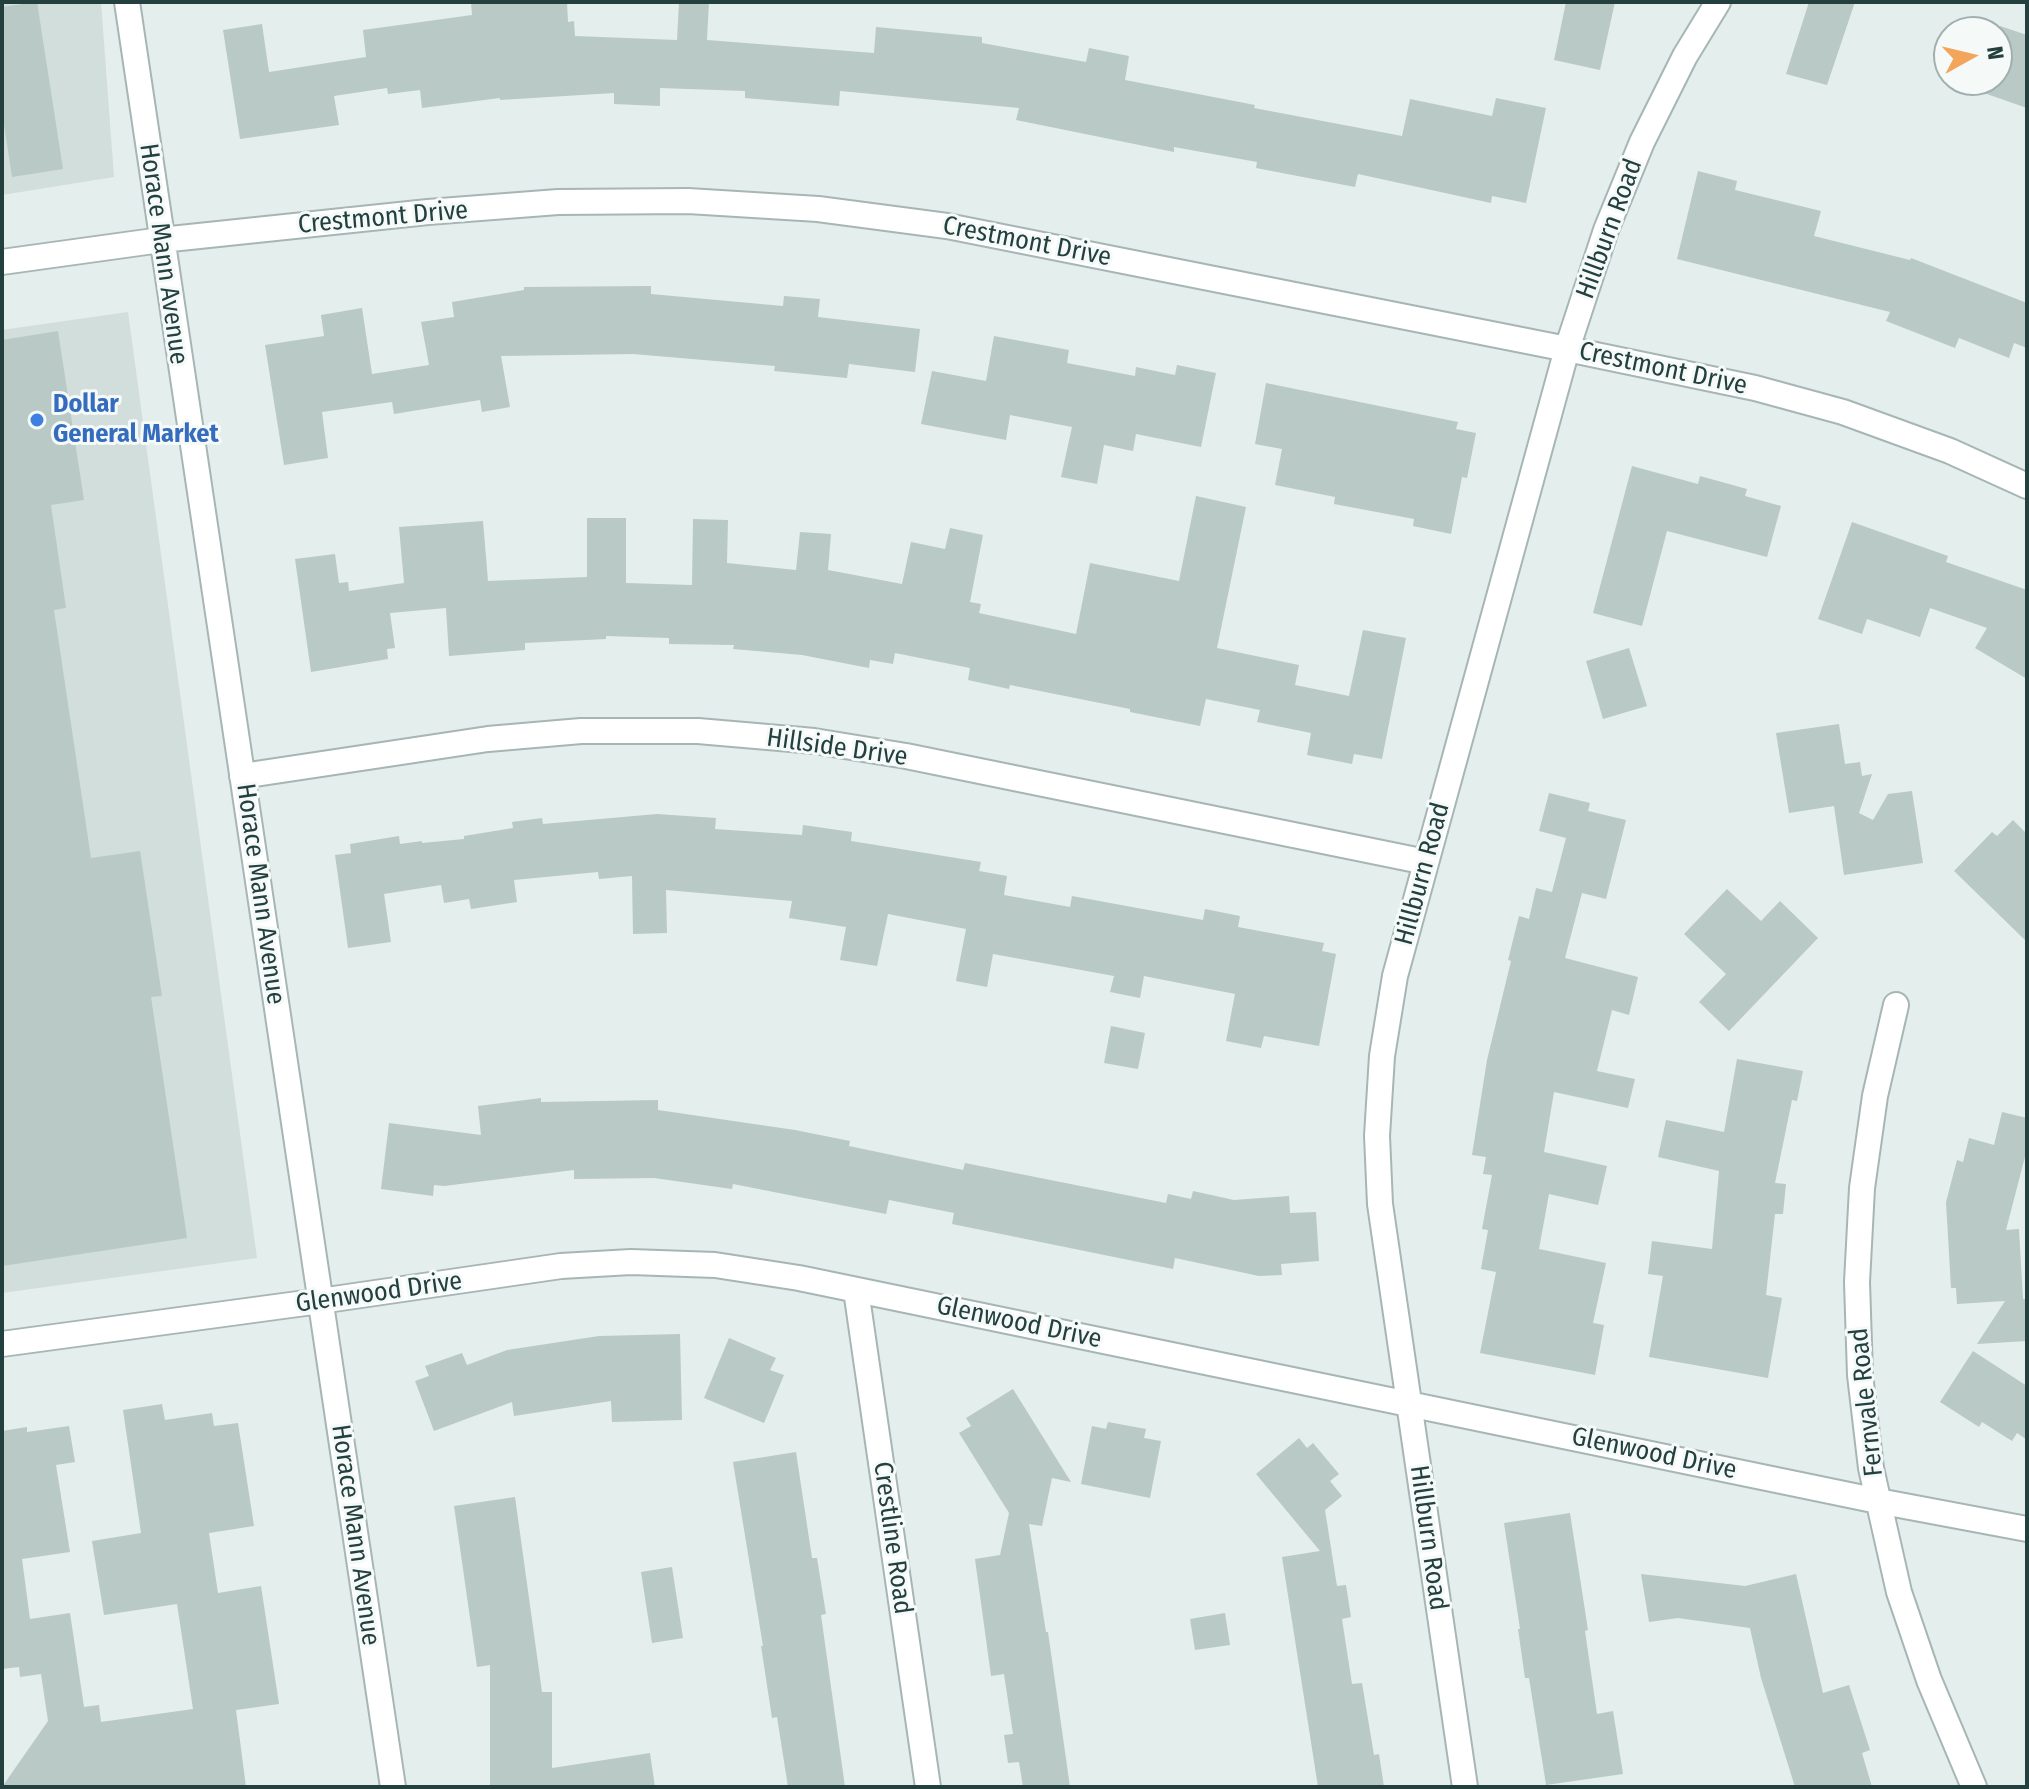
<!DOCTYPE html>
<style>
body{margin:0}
#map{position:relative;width:2029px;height:1789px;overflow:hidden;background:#e4eeec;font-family:"Fira Sans Condensed",sans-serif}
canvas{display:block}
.frame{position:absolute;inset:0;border:4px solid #23403f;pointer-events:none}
.north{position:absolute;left:1933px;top:16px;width:80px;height:80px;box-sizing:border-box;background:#f5faf9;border:2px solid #a1b0af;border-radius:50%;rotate:82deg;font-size:22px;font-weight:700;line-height:32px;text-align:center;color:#23403f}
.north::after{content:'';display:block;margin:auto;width:28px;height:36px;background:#f4a55c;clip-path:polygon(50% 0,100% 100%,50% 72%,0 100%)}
</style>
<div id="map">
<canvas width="2029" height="1789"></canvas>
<div class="frame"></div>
<div class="north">N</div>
</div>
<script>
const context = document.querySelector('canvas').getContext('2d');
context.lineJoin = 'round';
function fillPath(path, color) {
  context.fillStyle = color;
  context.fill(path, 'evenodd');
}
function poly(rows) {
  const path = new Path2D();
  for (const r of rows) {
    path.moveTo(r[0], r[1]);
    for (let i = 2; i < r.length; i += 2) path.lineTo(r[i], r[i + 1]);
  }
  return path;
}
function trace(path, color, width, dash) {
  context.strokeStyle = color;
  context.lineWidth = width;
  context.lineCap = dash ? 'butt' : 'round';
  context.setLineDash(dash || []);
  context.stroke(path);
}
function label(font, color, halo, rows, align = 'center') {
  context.font = font + ' "Fira Sans Condensed",sans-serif';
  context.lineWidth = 6;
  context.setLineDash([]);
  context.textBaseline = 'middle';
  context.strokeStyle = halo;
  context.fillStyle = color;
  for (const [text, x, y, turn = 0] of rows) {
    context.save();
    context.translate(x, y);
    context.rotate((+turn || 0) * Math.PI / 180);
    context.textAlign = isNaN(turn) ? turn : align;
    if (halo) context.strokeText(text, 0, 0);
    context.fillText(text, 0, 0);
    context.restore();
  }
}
const built = poly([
 [2,2,101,2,114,177,2,195],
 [128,312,257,1258,2,1293,2,330]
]);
const building = poly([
 [37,2,63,169,12,177,2,111,2,7],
 [471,2,567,2,568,22,574,21,575,36,677,40,679,2,709,2,707,40,874,53,876,27,982,37,982,43,1086,62,1089,48,1129,56,1125,80,1255,105,1254,108,1402,136,1410,99,1492,116,1496,98,1546,108,1526,203,1492,196,1491,203,1358,174,1355,187,1256,168,1257,162,1174,147,1174,152,1016,120,1019,108,840,91,839,106,745,98,745,91,660,88,660,106,614,104,614,93,500,100,500,98,422,108,420,90,388,94,387,88,334,96,339,125,240,139,223,30,262,24,269,72,366,57,363,30,472,15],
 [1566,2,1615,2,1600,70,1554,60],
 [1809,2,1855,2,1827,85,1786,74],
 [2000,26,2027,35,2027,108,1978,91,1982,80,1997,80,1997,34],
 [1698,171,1737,181,1735,190,1821,211,1814,236,1910,260,1911,258,2027,303,2027,348,2014,343,2009,358,1959,338,1955,348,1886,321,1890,312,1677,259],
 [651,286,651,294,783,306,784,296,820,299,818,317,920,329,915,372,849,364,847,378,774,371,775,366,633,354,501,356,510,407,482,412,480,400,394,414,392,402,322,412,328,458,284,465,265,345,324,336,321,315,362,308,372,374,429,365,421,322,454,317,452,302,524,290,524,287],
 [58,331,84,500,51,505,66,608,54,610,91,858,140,851,162,996,151,997,187,1238,2,1266,2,340],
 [994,336,1069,350,1067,363,1135,376,1136,367,1175,375,1177,365,1216,373,1201,447,1136,434,1133,451,1104,445,1097,484,1061,477,1072,427,1010,415,1006,440,921,424,932,371,986,381],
 [1266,383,1458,422,1456,429,1476,433,1467,478,1462,477,1451,534,1413,526,1414,519,1334,504,1335,497,1275,485,1282,449,1255,444],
 [1632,466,1698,484,1700,476,1747,489,1745,496,1781,506,1767,557,1667,531,1642,626,1593,613],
 [1196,496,1246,507,1217,648,1299,665,1295,685,1349,696,1363,630,1406,638,1382,759,1354,754,1352,764,1307,755,1311,733,1257,722,1260,710,1206,699,1200,726,1130,712,1130,709,1010,685,1009,689,968,680,970,668,895,653,893,664,870,660,869,668,802,655,733,649,734,645,669,644,669,638,606,636,606,639,525,643,525,650,449,656,446,608,390,613,395,648,387,649,388,659,311,672,295,559,335,554,339,583,348,582,349,591,404,583,399,527,483,521,488,581,587,577,587,518,626,518,626,583,692,585,693,519,728,520,727,563,796,570,800,532,831,534,828,570,902,584,911,542,945,549,950,528,983,535,970,602,981,604,979,613,1076,634,1090,563,1179,581],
 [1852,522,1948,556,1946,562,2027,590,2027,679,1975,648,1987,628,1930,608,1920,637,1867,619,1862,634,1818,619],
 [1629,648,1647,706,1603,719,1586,661],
 [1839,724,1845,764,1860,762,1862,776,1872,774,1859,813,1873,820,1888,794,1912,791,1923,863,1844,875,1834,806,1789,813,1776,733],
 [1549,793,1590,803,1588,811,1626,820,1606,899,1582,893,1565,958,1638,977,1629,1015,1612,1010,1597,1071,1635,1079,1628,1108,1554,1092,1544,1152,1607,1166,1598,1205,1549,1194,1539,1249,1606,1263,1593,1323,1604,1325,1595,1375,1480,1353,1496,1272,1481,1269,1488,1230,1482,1229,1492,1175,1483,1174,1486,1157,1472,1155,1487,1060,1511,961,1508,960,1519,916,1529,919,1536,888,1552,892,1566,838,1539,831],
 [657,814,716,818,715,829,802,835,803,825,852,832,851,841,981,862,979,871,1007,876,1004,895,1070,907,1072,896,1203,920,1205,909,1240,916,1238,927,1324,943,1322,951,1336,954,1319,1046,1264,1036,1261,1048,1226,1041,1235,994,1144,976,1140,998,1110,992,1114,976,993,954,987,987,956,981,966,929,888,914,877,966,840,960,846,927,789,918,792,901,666,890,667,933,633,934,632,876,599,879,598,872,514,880,517,902,471,909,469,899,444,903,441,885,384,894,391,942,348,948,335,855,351,853,350,844,399,836,400,844,422,841,422,843,464,839,464,836,513,828,512,822,542,818,543,824],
 [2013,820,2027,834,2027,942,1954,871,1992,832,1997,836],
 [1727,889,1761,921,1780,901,1818,938,1729,1031,1699,1002,1726,974,1684,934],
 [1111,1026,1145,1033,1138,1069,1104,1063],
 [1737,1059,1803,1071,1797,1101,1792,1100,1775,1183,1786,1184,1783,1214,1775,1214,1766,1295,1782,1298,1768,1378,1649,1357,1663,1276,1648,1274,1652,1241,1712,1249,1719,1171,1658,1157,1666,1120,1724,1132],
 [541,1098,541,1102,658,1100,658,1110,795,1130,850,1141,849,1146,963,1170,965,1163,1166,1203,1168,1194,1191,1199,1193,1191,1234,1200,1289,1196,1290,1213,1316,1212,1319,1261,1281,1264,1282,1275,1259,1276,1175,1258,1173,1269,952,1224,954,1213,889,1200,886,1214,733,1184,732,1189,654,1178,574,1179,574,1170,444,1186,434,1185,433,1196,381,1189,389,1123,481,1135,478,1106],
 [2002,1112,2027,1118,2027,1149,2006,1230,2019,1229,2023,1299,2027,1299,2027,1341,1977,1344,2005,1301,1957,1304,1956,1288,1951,1288,1946,1202,1957,1160,1963,1162,1969,1138,1994,1145],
 [680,1334,682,1420,612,1422,611,1401,514,1416,512,1402,434,1431,415,1381,429,1376,425,1366,462,1353,467,1365,507,1350,599,1336],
 [729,1338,776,1358,770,1370,784,1375,764,1423,704,1398],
 [1973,1351,2027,1386,2027,1440,2017,1433,2012,1441,1982,1422,1979,1427,1940,1402],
 [1013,1389,1071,1482,1052,1478,1042,1526,1029,1524,1046,1632,1048,1632,1070,1787,1023,1787,1019,1762,1008,1763,1004,1735,1013,1734,1004,1674,991,1676,975,1559,1000,1555,1009,1513,959,1433,971,1426,966,1418],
 [162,1404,165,1420,212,1413,214,1426,238,1423,254,1526,209,1533,218,1593,261,1586,279,1704,236,1710,246,1787,2,1787,48,1721,41,1674,20,1677,19,1667,2,1669,2,1431,27,1427,27,1432,69,1426,75,1462,56,1465,70,1552,22,1559,30,1619,70,1613,84,1707,99,1705,101,1722,193,1709,177,1604,104,1615,92,1541,141,1533,123,1410],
 [1108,1422,1146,1429,1144,1438,1161,1441,1150,1498,1081,1484,1092,1426,1106,1429],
 [1299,1438,1307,1448,1313,1443,1339,1474,1330,1481,1342,1496,1325,1510,1337,1586,1346,1585,1351,1617,1342,1619,1352,1684,1362,1683,1374,1755,1379,1754,1384,1787,1318,1787,1282,1557,1320,1551,1256,1474],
 [796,1452,812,1558,817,1558,826,1614,821,1615,845,1787,788,1787,777,1717,772,1718,761,1646,763,1646,733,1462],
 [515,1497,542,1692,552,1692,552,1768,650,1753,655,1787,490,1787,490,1665,477,1667,454,1506],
 [1570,1513,1588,1630,1585,1631,1597,1714,1613,1711,1623,1774,1546,1785,1529,1678,1525,1678,1518,1629,1520,1629,1504,1523],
 [672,1567,683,1638,652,1643,641,1572],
 [1641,1574,1745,1586,1796,1574,1823,1693,1849,1685,1870,1750,1862,1753,1872,1787,1795,1787,1761,1678,1750,1628,1678,1618,1649,1622],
 [1225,1613,1230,1645,1195,1650,1190,1619]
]);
const street = poly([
 [127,2,393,1787],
 [2,262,161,240,428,212,558,202,688,201,818,209,947,226,1567,349,1755,388,1843,412,1950,451,2027,486],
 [242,776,488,739,581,731,698,731,814,741,906,756,1426,862],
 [1896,1005,1875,1096,1862,1188,1857,1282,1860,1375,1871,1468,1899,1592,1929,1680,1974,1787],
 [856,1290,928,1787],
 [2,1344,320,1301,561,1266,631,1262,715,1265,799,1278,1878,1501,2027,1529],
 [1465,1787,1380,1204,1377,1136,1382,1056,1395,976,1567,349,1606,230,1642,142,1685,56,1718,2]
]);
const markers = [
 [37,420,8,"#3f7fe0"]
];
const streetNames = [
 ["Crestmont Drive",383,218,-5],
 ["Hillburn Road",1610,229,-70],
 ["Crestmont Drive",1027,242,11],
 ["Horace Mann Avenue",163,254,82],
 ["Crestmont Drive",1663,369,12],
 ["Hillside Drive",837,748,8],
 ["Hillburn Road",1423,874,-75],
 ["Horace Mann Avenue",260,894,82],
 ["Glenwood Drive",379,1293,-8],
 ["Glenwood Drive",1019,1323,12],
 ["Fernvale Road",1867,1402,-96],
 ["Glenwood Drive",1654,1454,12],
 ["Horace Mann Avenue",355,1535,82],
 ["Crestline Road",892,1538,82],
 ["Hillburn Road",1428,1538,82]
];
const shopNames = [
 ["Dollar",53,405],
 ["General Market",53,435]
];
fillPath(built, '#d2dedb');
fillPath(building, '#b9c9c6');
trace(street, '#a6b6b5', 28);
trace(street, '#fff', 24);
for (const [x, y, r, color] of markers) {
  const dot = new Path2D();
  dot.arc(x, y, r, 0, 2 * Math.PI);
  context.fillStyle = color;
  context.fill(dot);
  trace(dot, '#f5faf9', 3);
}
label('26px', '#23403f', '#f5faf9', streetNames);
label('bold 26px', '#366cbe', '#f5faf9', shopNames, 'left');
</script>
